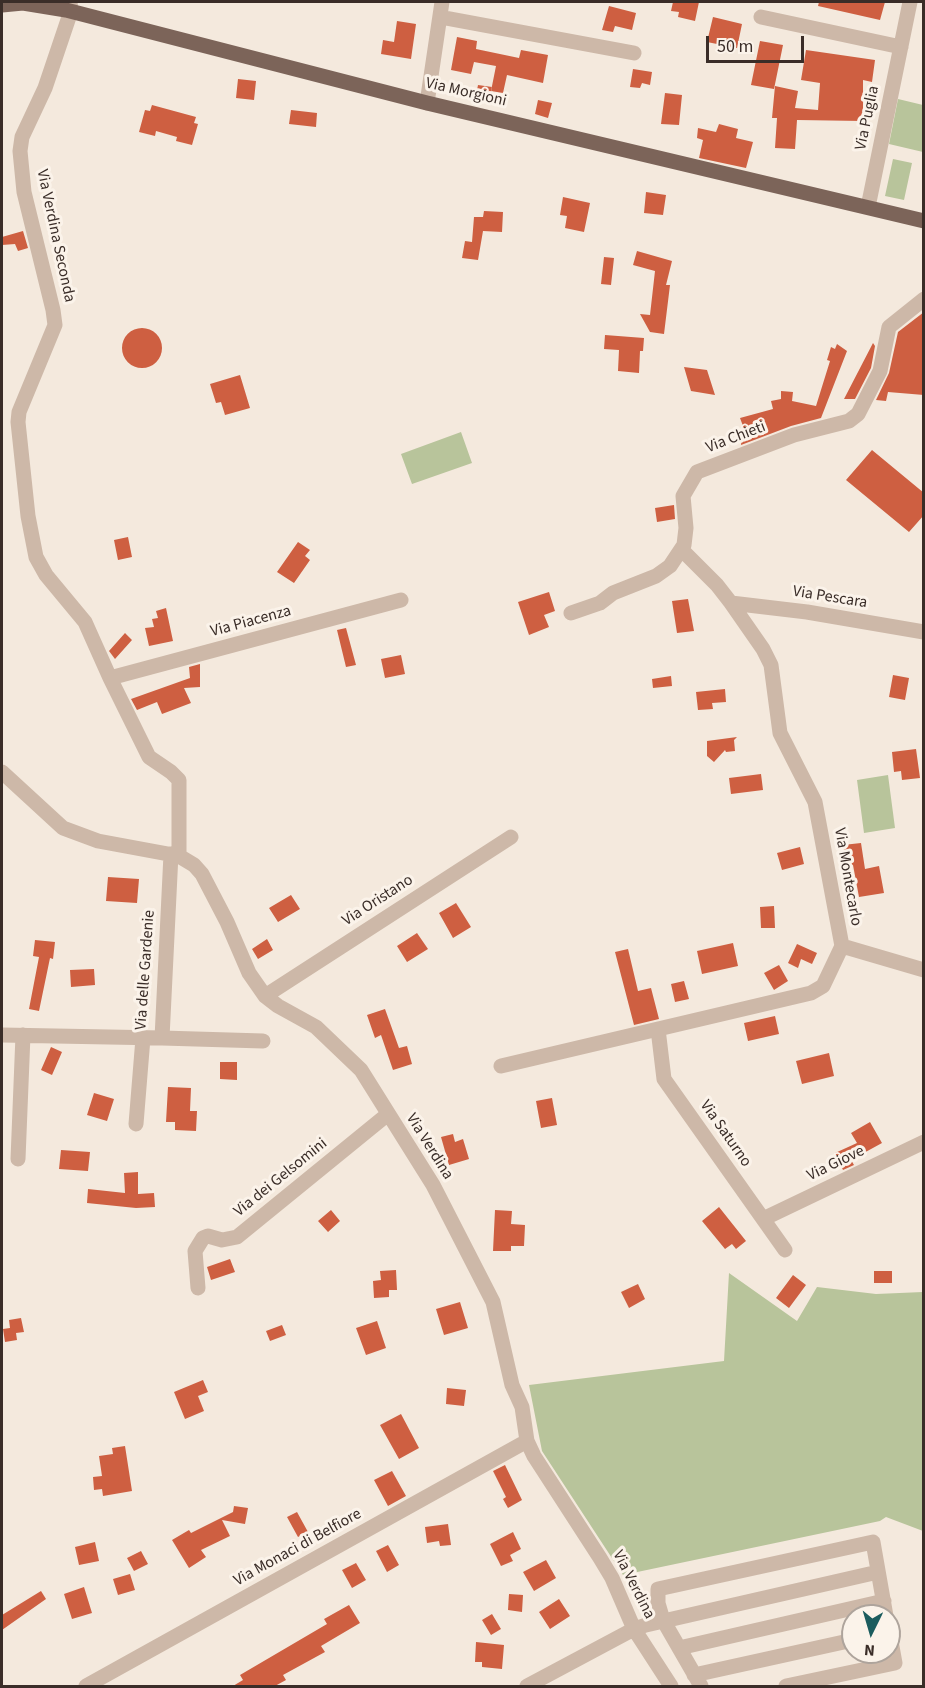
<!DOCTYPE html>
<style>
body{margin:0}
#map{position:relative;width:925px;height:1688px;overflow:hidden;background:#f4e9dd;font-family:"Source Sans 3",sans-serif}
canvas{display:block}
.frame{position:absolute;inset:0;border:3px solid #3a2d28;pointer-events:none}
.north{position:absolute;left:841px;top:1604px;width:60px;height:60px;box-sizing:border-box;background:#fbf3ea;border:2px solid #aea49c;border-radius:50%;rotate:185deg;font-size:16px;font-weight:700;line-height:24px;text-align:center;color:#3a2d28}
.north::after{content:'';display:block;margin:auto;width:21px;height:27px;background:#1b5c5e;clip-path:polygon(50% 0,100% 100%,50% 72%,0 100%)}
.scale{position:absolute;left:706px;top:36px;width:98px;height:27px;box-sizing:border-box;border:3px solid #3a2d28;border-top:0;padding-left:8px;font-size:18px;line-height:21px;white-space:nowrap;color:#3a2d28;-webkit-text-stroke:4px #fbf3ea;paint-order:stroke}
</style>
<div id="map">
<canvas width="925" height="1688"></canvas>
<div class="frame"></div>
<div class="north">N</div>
<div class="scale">50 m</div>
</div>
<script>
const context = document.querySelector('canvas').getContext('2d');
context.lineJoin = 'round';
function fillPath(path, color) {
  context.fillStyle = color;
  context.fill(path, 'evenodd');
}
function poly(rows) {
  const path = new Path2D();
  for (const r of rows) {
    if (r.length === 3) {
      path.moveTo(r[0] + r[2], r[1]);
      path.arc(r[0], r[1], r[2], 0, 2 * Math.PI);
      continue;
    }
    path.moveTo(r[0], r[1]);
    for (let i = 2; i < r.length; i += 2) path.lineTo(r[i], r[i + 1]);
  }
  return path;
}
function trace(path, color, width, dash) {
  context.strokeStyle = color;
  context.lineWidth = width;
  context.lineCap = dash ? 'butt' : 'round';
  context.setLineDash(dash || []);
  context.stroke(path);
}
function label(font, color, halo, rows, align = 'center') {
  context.font = font + ' "Source Sans 3",sans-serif';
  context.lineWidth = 6;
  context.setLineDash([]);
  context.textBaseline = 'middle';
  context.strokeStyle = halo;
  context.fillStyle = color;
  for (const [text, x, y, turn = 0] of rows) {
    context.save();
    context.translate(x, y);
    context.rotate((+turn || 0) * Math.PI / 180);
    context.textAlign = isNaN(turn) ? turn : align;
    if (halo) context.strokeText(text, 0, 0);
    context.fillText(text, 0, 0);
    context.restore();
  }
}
const green = poly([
 [898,99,923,105,923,152,889,144],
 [893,159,912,163,904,200,885,196],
 [461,432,472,463,412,484,401,454],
 [888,775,895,828,864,833,857,780],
 [729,1273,797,1321,817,1287,876,1294,923,1292,923,1531,886,1517,880,1521,623,1575,542,1451,529,1385,724,1361]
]);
const building = poly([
 [673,2,699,2,695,21,678,17,679,12,671,11],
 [819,2,885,2,880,20,818,6],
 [609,6,636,13,632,30,615,26,613,32,602,30],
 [713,17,742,24,737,48,707,42],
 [397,21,416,24,411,59,381,54,383,40,394,42],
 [457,37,477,41,476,49,519,58,521,50,548,55,543,83,507,75,503,93,491,91,496,66,474,62,471,74,451,70],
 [760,41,783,45,774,89,751,85],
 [806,50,875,60,872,82,863,80,863,121,797,120,795,149,775,148,777,118,772,118,775,86,798,91,795,108,818,110,820,83,801,80],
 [633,69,652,72,650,85,642,83,640,88,630,87],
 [238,79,256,81,254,100,236,98],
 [478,85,492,87,489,103,475,100],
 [665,93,682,95,679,125,661,124],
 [538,100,552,103,548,118,535,114],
 [152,105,196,117,194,123,198,124,192,145,176,141,177,137,156,131,155,136,139,132,145,110,150,111],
 [291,110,317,113,316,127,289,124],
 [719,124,738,129,736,138,753,142,746,168,699,158,703,140,697,138,698,128,716,132],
 [646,192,666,195,663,215,644,213],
 [563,197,590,203,584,232,565,228,567,216,560,215],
 [484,211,503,212,502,232,483,231,478,260,462,258,465,241,472,242,474,217,483,217],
 [23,231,28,248,18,251,15,244,2,245,2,237],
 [637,251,672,261,666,285,670,285,664,334,650,332,640,314,650,315,655,271,633,265],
 [604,257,614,258,611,285,601,284],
 [924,312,924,395,888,392,886,401,876,400,889,373,898,332],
 [142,348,20],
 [605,335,644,338,643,351,640,351,639,373,618,371,619,350,604,349],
 [873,343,875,346,871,368,855,399,844,399],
 [837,344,847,351,821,418,791,426,741,445,743,426,740,418,773,409,771,401,781,399,781,391,793,392,792,401,816,406,830,361,827,360,831,347,835,349],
 [684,367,707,370,715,395,691,391],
 [240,375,250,408,225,415,221,402,216,403,210,384],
 [872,450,924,493,924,515,909,532,846,480],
 [674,505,675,519,657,522,655,508],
 [128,537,132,557,118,560,114,540],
 [298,542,310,550,305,556,310,560,294,583,277,572],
 [549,592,555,611,544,615,549,627,529,635,518,602],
 [688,599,694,631,677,633,672,601],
 [166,608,173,641,149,646,145,628,154,627,152,619,158,618,156,611],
 [346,628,356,665,346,667,337,630],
 [125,633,132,640,115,659,109,651],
 [401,655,405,674,385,678,381,659],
 [200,664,200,687,184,688,191,703,162,714,157,702,137,710,131,699,190,678,189,667],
 [893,675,909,678,905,700,889,697],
 [671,676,672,686,653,688,652,679],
 [725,689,726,702,712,703,713,709,698,710,696,692],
 [737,737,734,740,735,751,726,752,725,750,714,762,707,756,707,741],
 [916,749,920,778,902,780,901,771,894,772,892,752],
 [761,774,763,790,731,794,729,778],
 [861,843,865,869,879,866,884,893,859,897,853,865,846,866,843,845],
 [800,847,804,864,782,870,777,853],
 [108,877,139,879,137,903,106,901],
 [291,895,300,909,278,922,269,908],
 [456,903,471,927,453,938,439,913],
 [774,906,775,928,761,928,760,907],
 [417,933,428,949,407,962,397,946],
 [267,939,273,950,258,959,252,949],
 [35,940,55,942,53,959,50,958,39,1011,29,1009,39,957,33,956],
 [733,943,738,966,702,974,697,951],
 [797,944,817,953,812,964,801,959,798,968,788,963],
 [628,949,638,991,651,988,659,1019,634,1025,615,952],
 [779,965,788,981,774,990,764,973],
 [94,969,95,985,71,987,70,970],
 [684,981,689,999,675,1002,671,984],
 [385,1009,399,1048,407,1046,412,1064,393,1070,381,1035,375,1038,367,1015],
 [775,1016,779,1034,748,1041,744,1023],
 [51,1047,62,1052,52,1075,41,1070],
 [829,1053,834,1076,802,1084,796,1061],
 [220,1062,237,1062,237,1080,220,1079],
 [168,1087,191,1088,190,1111,197,1111,196,1131,175,1130,175,1122,166,1122],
 [94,1093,114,1099,107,1121,87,1115],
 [552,1098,557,1125,541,1128,536,1101],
 [870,1122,882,1143,851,1160,854,1165,843,1170,835,1153,857,1143,851,1133],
 [453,1134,455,1142,463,1139,469,1159,449,1165,441,1137],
 [61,1150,90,1152,88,1171,59,1169],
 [138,1172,138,1194,154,1193,155,1207,136,1208,87,1203,88,1189,125,1193,124,1173],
 [719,1207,746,1241,736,1249,732,1244,725,1249,702,1221],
 [331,1210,340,1221,328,1232,318,1221],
 [495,1210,512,1211,511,1224,525,1225,524,1246,511,1246,511,1251,493,1251],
 [230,1259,235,1272,211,1280,207,1267],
 [396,1270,397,1290,389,1290,389,1297,374,1298,373,1281,381,1280,380,1271],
 [874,1271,892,1271,892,1283,874,1283],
 [793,1275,806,1285,789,1308,776,1298],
 [638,1284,645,1299,629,1308,621,1292],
 [460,1302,468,1328,444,1335,436,1309],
 [21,1318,24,1332,16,1333,17,1340,5,1342,3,1329,10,1328,9,1320],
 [377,1321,386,1348,366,1355,356,1328],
 [282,1325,286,1335,270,1341,266,1331],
 [203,1380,208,1392,198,1396,204,1411,185,1419,174,1392],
 [447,1388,466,1390,464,1406,446,1404],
 [401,1414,419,1448,399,1459,380,1425],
 [125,1446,132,1491,103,1496,102,1489,94,1490,93,1477,102,1476,99,1456,113,1454,112,1448],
 [505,1465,522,1500,508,1508,503,1499,506,1497,493,1471],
 [392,1471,406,1496,388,1506,374,1480],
 [234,1506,248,1508,245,1524,222,1520,230,1536,201,1550,206,1557,189,1568,172,1540,189,1530,191,1533,233,1512],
 [297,1512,308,1532,298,1537,287,1517],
 [448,1524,451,1545,440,1546,439,1541,427,1543,425,1527],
 [513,1532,521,1549,510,1555,513,1561,501,1566,490,1544],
 [95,1542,99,1561,79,1565,75,1547],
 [388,1545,399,1565,387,1572,376,1551],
 [141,1551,148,1564,134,1571,127,1558],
 [546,1560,556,1578,534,1591,523,1572],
 [356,1563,366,1580,352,1588,342,1570],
 [130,1574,135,1590,118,1595,113,1579],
 [84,1587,92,1613,72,1619,64,1594],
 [41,1591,46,1599,2,1630,2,1615],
 [509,1594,523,1595,522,1612,508,1610],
 [559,1599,570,1616,550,1629,539,1612],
 [349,1605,360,1623,321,1646,325,1652,283,1675,286,1680,275,1686,233,1686,243,1680,240,1675,327,1624,324,1619],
 [492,1614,501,1629,491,1635,482,1620],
 [476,1642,504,1645,502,1669,482,1667,482,1662,475,1662]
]);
const minor = poly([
 [70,2,71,11,45,88,22,137,20,151,24,192,53,310,55,325,19,412,18,422,28,516,36,557,46,575,85,622,110,678,149,757,171,772,179,780,179,856],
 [440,17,634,53],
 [761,17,901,47],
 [427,103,442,2],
 [868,207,910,2],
 [731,603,807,612,924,632],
 [571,613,600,603,613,593,656,576,670,566,684,545,686,528,683,496,697,472,794,435,849,421,858,414,880,371,889,327,924,299],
 [110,678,401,600],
 [2,772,63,828,98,841,179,856,194,865,202,874,227,922,249,973,265,996,278,1006,316,1027,361,1070,433,1185,493,1302,512,1385,522,1407,527,1441,534,1456,600,1558,612,1578,634,1629,671,1686],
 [842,946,924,970],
 [265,996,511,837],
 [658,1029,664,1079,785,1250],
 [2,1035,162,1038,171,854],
 [162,1038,263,1041],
 [501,1066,811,993,823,986,842,946,815,802,780,733,771,665,763,649,731,603,717,585,682,550],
 [136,1124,143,1038],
 [18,1159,23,1035],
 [763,1219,924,1142],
 [198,1288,195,1251,203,1238,208,1236,222,1240,237,1237,388,1114],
 [679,1648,884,1601],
 [694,1675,853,1640],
 [86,1686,527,1441],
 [527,1686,634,1629,646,1625,878,1572],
 [701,1686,663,1620,658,1603,658,1589,873,1542,886,1616],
 [786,1686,895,1663,889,1630]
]);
const major = poly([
 [2,5,23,3,66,10,427,103,924,221]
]);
const streetNames = [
 ["Via Morgioni",466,93,13],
 ["Via Puglia",868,118,-78],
 ["Via Verdina Seconda",55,236,78],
 ["Via Chieti",736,438,-21],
 ["Via Pescara",830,598,9],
 ["Via Piacenza",251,622,-15],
 ["Via Montecarlo",847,877,80],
 ["Via Oristano",378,901,-33],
 ["Via delle Gardenie",146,970,-86],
 ["Via Saturno",725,1134,55],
 ["Via Verdina",429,1147,58],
 ["Via Giove",836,1164,-26],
 ["Via dei Gelsomini",281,1178,-39],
 ["Via Monaci di Belfiore",298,1548,-29],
 ["Via Verdina",633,1585,63]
];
fillPath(green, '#b8c49b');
fillPath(building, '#ce5f41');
trace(minor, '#cdb8a8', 15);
trace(major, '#7c6459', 15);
label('16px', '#3a2d28', '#fbf3ea', streetNames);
</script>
